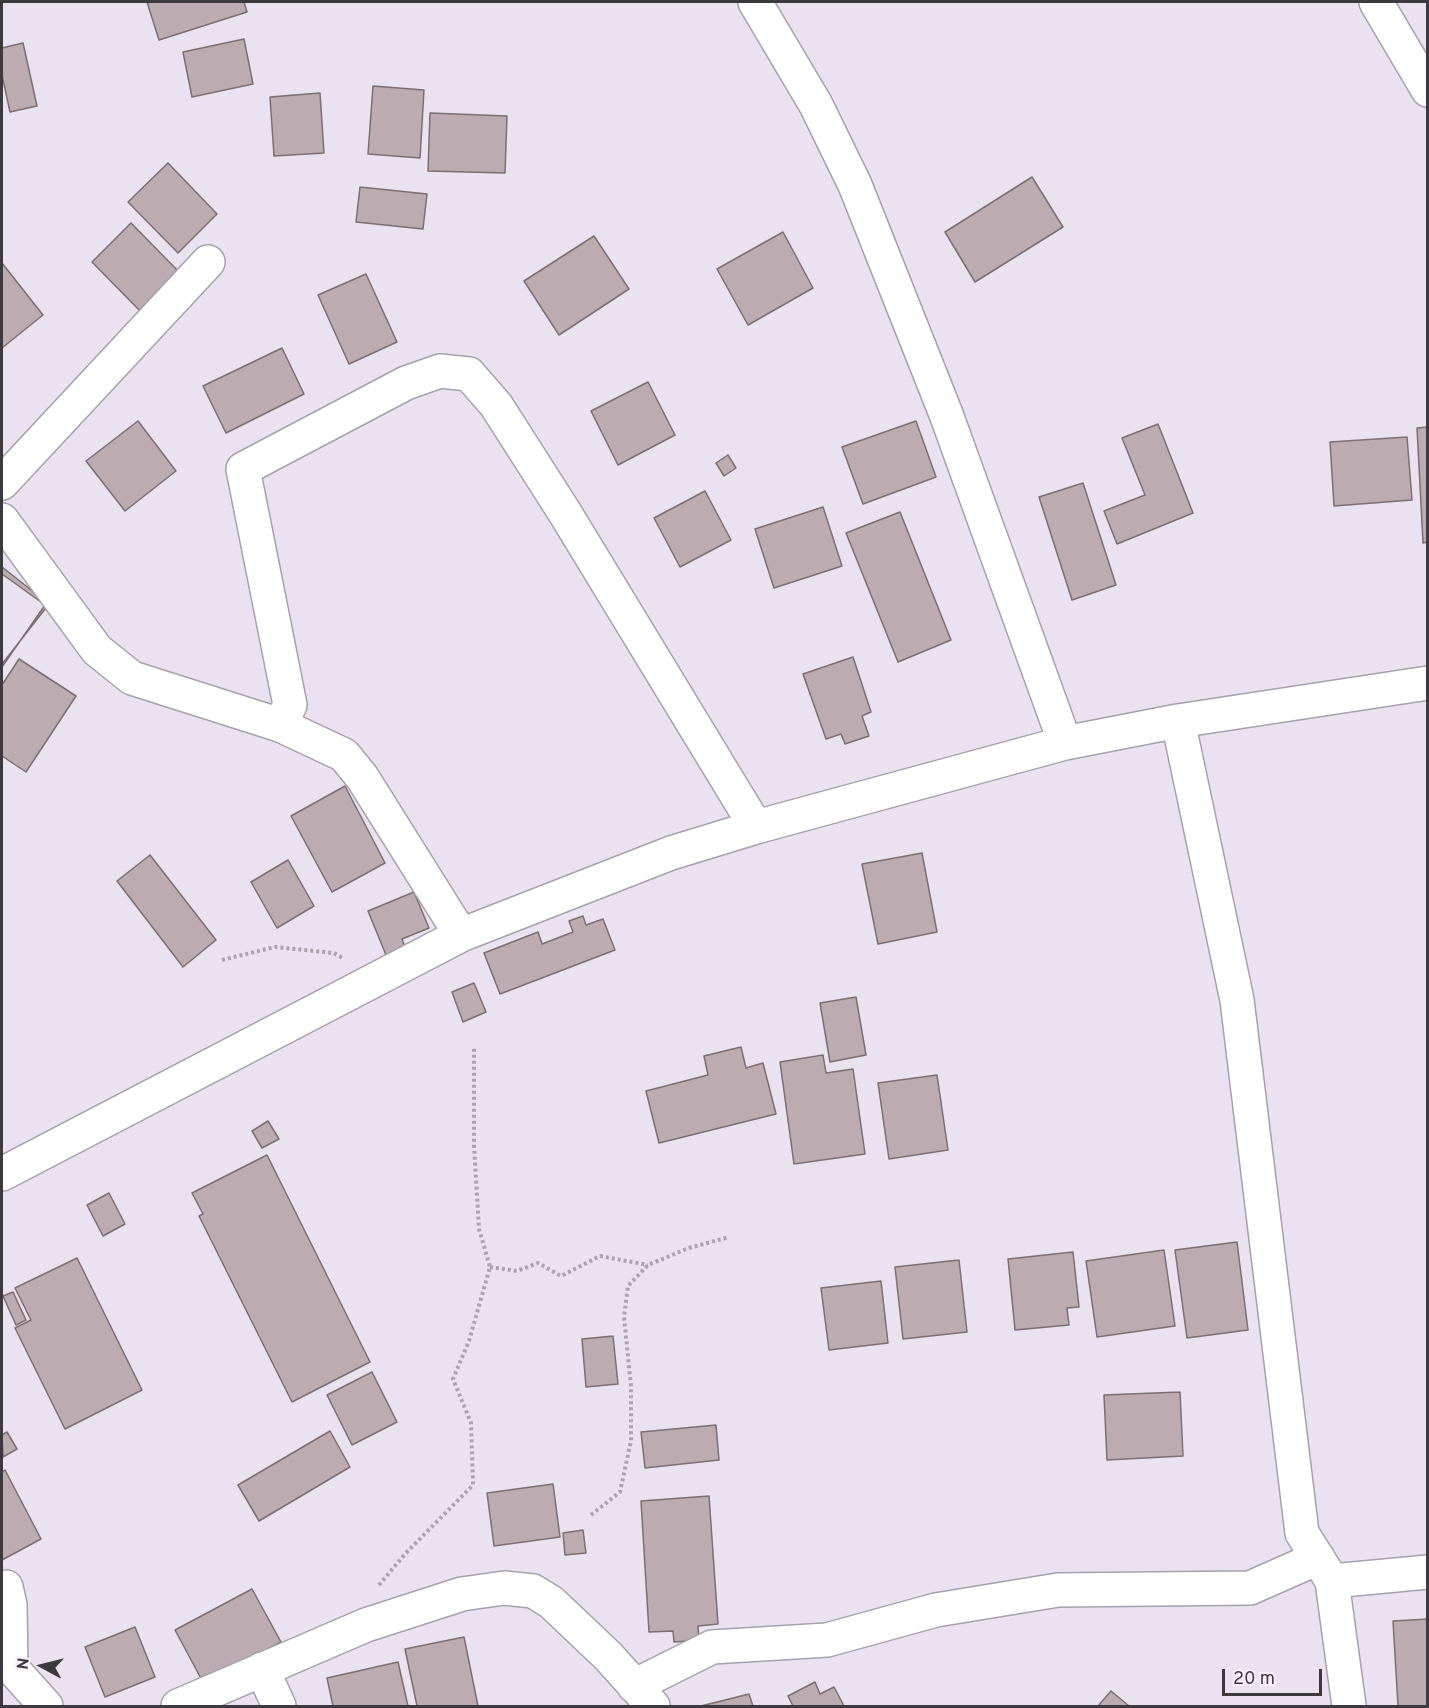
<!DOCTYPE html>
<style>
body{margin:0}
#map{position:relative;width:1429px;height:1708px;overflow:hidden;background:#eae2f0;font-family:Overpass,sans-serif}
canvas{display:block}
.frame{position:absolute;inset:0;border:3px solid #3d3a3f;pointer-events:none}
.north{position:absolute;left:12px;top:1636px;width:60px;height:60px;-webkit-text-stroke:4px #f7effe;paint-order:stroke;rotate:277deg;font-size:16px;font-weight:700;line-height:24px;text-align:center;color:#3d3a3f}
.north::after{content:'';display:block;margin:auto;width:21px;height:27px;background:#3d3a3f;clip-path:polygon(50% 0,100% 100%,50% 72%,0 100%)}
.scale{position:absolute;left:1222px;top:1669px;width:100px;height:27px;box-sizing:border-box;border:3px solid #3d3a3f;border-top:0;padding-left:8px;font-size:18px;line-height:21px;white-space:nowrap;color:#3d3a3f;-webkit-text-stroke:4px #f7effe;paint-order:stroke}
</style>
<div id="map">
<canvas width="1429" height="1708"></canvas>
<div class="frame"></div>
<div class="north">N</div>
<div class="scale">20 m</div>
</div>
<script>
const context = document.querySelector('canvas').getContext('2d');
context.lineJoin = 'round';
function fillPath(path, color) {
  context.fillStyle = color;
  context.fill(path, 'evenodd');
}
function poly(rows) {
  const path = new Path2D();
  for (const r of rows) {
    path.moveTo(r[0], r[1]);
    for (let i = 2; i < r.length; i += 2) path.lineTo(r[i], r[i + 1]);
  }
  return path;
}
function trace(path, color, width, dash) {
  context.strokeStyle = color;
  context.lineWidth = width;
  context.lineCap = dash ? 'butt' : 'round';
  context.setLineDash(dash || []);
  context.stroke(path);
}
const building = poly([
 [147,2,244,2,247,12,159,40,147,2],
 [244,39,253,84,192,97,183,52,244,39],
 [23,43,37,106,10,112,2,75,2,48,23,43],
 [373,86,424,90,420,158,368,154,373,86],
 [320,93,324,153,274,156,270,97,320,93],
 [430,113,507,116,505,173,428,171,430,113],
 [168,163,217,214,178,253,128,202,168,163],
 [1032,177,1063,227,975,282,945,232,1032,177],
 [360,187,427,194,423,229,356,222,360,187],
 [131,223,181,274,142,313,92,262,131,223],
 [783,232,813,288,748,325,717,269,783,232],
 [594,236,629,289,559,335,524,281,594,236],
 [2,263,43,315,2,348,2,263],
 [366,274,397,342,349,364,318,295,366,274],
 [282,348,304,394,226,433,203,386,282,348],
 [648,382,675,435,618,465,591,411,648,382],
 [138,421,176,471,125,511,86,461,138,421],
 [916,421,936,477,863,504,842,447,916,421],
 [1158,424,1193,513,1117,544,1104,511,1145,495,1122,438,1158,424],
 [1428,427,1428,542,1423,543,1417,428,1428,427],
 [1407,437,1412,500,1334,506,1330,442,1407,437],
 [728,455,736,468,724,476,716,463,728,455],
 [1083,483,1116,585,1072,600,1039,497,1083,483],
 [705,491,731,540,680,567,654,518,705,491],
 [823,507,842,566,774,588,755,529,823,507],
 [900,512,951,640,898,662,846,533,900,512],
 [2,567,49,604,2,664,2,567],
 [2,574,45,605,2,667,2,574],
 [853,657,871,712,862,716,869,736,845,744,841,734,826,739,803,674,853,657],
 [19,659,76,696,26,772,2,756,2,685,19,659],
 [345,786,385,863,332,892,291,816,345,786],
 [922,853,937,932,878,944,862,864,922,853],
 [150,855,216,940,183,967,117,881,150,855],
 [288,860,314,906,277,928,251,882,288,860],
 [414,892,429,928,402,939,405,947,386,955,368,911,414,892],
 [583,916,586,925,603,919,615,950,500,994,484,953,538,932,542,944,573,932,569,921,583,916],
 [474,983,486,1012,463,1022,452,992,474,983],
 [856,997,866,1055,830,1062,820,1003,856,997],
 [741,1047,746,1068,763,1063,776,1114,659,1143,646,1091,708,1075,704,1056,741,1047],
 [823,1055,826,1073,853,1069,865,1154,794,1164,780,1062,823,1055],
 [937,1075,948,1150,889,1159,878,1083,937,1075],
 [268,1121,279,1139,262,1148,252,1131,268,1121],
 [267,1155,370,1362,292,1402,199,1216,203,1214,192,1193,267,1155],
 [109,1193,125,1224,103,1236,87,1205,109,1193],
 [1237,1242,1248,1330,1187,1338,1175,1250,1237,1242],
 [1164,1250,1175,1326,1097,1337,1086,1261,1164,1250],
 [1073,1252,1079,1307,1067,1308,1069,1325,1015,1330,1008,1259,1073,1252],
 [77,1258,142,1390,65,1429,15,1328,31,1320,15,1288,77,1258],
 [959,1260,967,1332,903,1339,895,1267,959,1260],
 [881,1281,888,1343,829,1350,821,1288,881,1281],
 [13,1292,26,1320,16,1325,3,1296,13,1292],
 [613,1336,618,1384,586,1387,582,1339,613,1336],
 [372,1372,397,1422,352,1445,327,1395,372,1372],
 [1180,1392,1183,1456,1107,1460,1104,1395,1180,1392],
 [716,1425,719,1460,645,1468,641,1432,716,1425],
 [330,1431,350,1467,259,1521,238,1485,330,1431],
 [7,1432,17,1449,3,1457,2,1435,7,1432],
 [5,1470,41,1539,2,1560,2,1472,5,1470],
 [553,1484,560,1537,494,1546,487,1493,553,1484],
 [709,1496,718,1624,698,1626,699,1640,674,1642,673,1631,649,1632,641,1501,709,1496],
 [583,1530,586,1553,565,1555,563,1533,583,1530],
 [252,1589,281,1642,204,1684,175,1630,252,1589],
 [1428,1619,1428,1706,1398,1706,1393,1621,1428,1619],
 [135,1627,155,1677,105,1697,85,1647,135,1627],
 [464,1637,478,1706,417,1706,405,1649,464,1637],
 [398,1662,408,1706,333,1706,327,1678,398,1662],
 [815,1682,820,1694,834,1687,844,1706,791,1706,793,1706,788,1696,815,1682],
 [1111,1691,1129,1706,1098,1706,1111,1691],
 [749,1694,753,1706,701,1706,749,1694]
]);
const path = poly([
 [222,960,275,947,334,953,344,959],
 [490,1267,517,1271,538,1263,561,1276,600,1256,648,1265],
 [591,1515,620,1492,631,1441,631,1386,624,1317,628,1286,648,1265,689,1248,729,1237],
 [379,1585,405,1554,473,1485,471,1423,453,1379,469,1341,490,1267,479,1229,474,1145,474,1048]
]);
const street = poly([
 [755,2,816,105,855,185,946,414,1065,743],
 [1376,2,1428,90],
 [2,483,208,262],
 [2,520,97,650,132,678,280,725,344,755,362,777,461,935],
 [1178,721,1237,1000,1302,1533,1332,1581,1428,1572],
 [280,725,290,705,243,469,406,383,440,371,469,374,496,405,565,513,756,827],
 [2,1174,461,935,671,853,756,827,1065,743,1178,721,1428,683],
 [1332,1581,1349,1706],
 [6,1587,10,1605,11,1667,46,1706],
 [262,1669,279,1706],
 [634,1686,712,1647,827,1640,936,1610,1058,1590,1250,1588,1318,1558],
 [178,1706,366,1625,462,1594,504,1588,533,1591,551,1602,608,1656,653,1706]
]);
fillPath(building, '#bcabb0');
trace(building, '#7d6e73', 1.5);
trace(street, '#a7a0ad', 36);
trace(path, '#aaa4ae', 4, [3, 3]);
trace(street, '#fff', 33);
</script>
